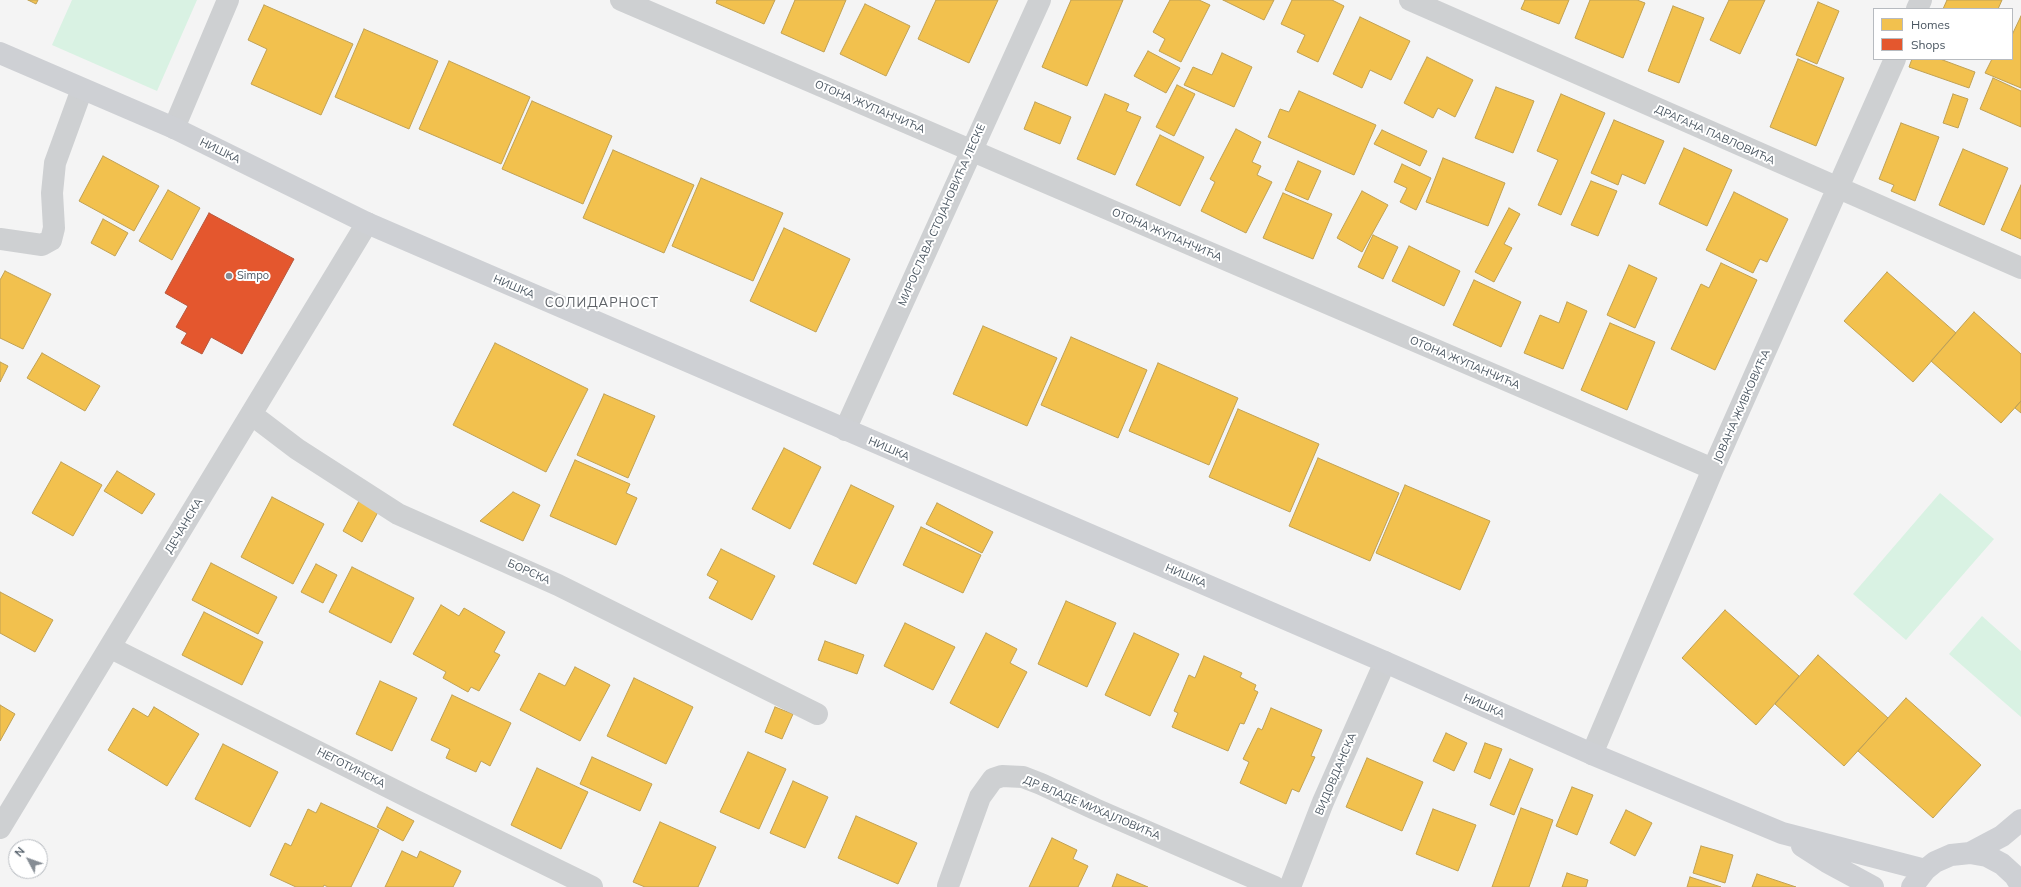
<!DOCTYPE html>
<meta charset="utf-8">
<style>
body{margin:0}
#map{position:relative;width:2021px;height:887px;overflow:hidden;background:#f4f4f4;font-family:Mulish,sans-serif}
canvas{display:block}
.legend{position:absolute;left:1873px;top:8px;width:140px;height:52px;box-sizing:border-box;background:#fff;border:1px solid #b7bbc0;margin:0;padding:5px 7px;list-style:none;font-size:12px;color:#4a5661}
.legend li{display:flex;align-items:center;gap:8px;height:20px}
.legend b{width:20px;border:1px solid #b7bbc0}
.north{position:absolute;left:8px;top:839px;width:40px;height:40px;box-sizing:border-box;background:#fff;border:1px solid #b7bbc0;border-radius:50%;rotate:311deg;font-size:11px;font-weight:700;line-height:16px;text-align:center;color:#4a5661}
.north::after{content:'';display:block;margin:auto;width:14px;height:18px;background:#868d94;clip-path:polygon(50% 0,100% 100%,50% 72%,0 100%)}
</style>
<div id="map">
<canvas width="2021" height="887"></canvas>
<ul class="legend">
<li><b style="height:11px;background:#f2c14e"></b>Homes</li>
<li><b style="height:11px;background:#e4572e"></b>Shops</li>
</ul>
<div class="north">N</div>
</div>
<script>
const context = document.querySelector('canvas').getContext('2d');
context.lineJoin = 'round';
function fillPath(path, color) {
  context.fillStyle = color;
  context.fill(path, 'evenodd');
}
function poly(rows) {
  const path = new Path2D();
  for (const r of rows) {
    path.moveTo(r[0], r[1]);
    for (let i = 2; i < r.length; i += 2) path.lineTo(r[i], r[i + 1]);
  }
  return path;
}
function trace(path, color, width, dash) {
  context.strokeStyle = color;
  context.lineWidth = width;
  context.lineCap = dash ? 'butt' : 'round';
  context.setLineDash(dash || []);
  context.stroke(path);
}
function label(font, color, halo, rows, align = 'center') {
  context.font = font + ' Mulish,sans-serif';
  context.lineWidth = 4;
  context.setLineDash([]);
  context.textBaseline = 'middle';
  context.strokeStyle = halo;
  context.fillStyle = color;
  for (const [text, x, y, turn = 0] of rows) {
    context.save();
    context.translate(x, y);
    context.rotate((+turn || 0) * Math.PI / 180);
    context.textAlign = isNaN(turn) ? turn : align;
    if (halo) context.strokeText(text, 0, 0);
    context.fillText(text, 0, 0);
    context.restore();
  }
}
const green = poly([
 [72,0,197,0,157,91,52,45],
 [1940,493,1994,539,1906,640,1853,594],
 [1982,616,2021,651,2021,717,1949,654]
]);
const homes = poly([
 [28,0,38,0,36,4,28,0],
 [717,0,775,0,764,24,716,3,717,0],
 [795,0,846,0,824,52,781,33,795,0],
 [936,0,998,0,969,63,918,39,936,0],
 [1071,0,1123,0,1087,86,1042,67,1071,0],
 [1170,0,1199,0,1210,5,1181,62,1159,51,1165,39,1153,32,1170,0],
 [1223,0,1274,0,1264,20,1223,0],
 [1292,0,1332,0,1344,6,1318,62,1297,52,1305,35,1281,24,1292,0],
 [1525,0,1569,0,1559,24,1521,9,1525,0],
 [1590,0,1637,0,1645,3,1623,58,1575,38,1590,0],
 [1729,0,1765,0,1740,54,1710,40,1729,0],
 [1947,0,2002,0,1998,9,1943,9,1947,0],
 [1818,2,1839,11,1817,64,1796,55,1818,2],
 [865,4,910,26,886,76,840,54,865,4],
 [264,5,353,44,321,115,251,84,267,49,248,40,264,5],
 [1673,6,1704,18,1679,83,1648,71,1673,6],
 [2021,16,2021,88,1985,73,1992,59,2012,59,2012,35,2021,16],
 [1360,17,1410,41,1391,80,1370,70,1362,88,1333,74,1360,17],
 [364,29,438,61,409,129,335,97,364,29],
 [1148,51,1180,68,1166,93,1134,76,1148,51],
 [1222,53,1252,67,1234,107,1184,85,1193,67,1212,75,1222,53],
 [1427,57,1473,80,1455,117,1438,108,1433,118,1404,103,1427,57],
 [1798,59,1844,78,1816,146,1770,127,1798,59],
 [1912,59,1940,59,1975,72,1969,88,1909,67,1912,59],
 [449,61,530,97,501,164,419,129,449,61],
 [1993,78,2021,91,2021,127,1980,109,1993,78],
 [1177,85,1195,94,1174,136,1156,127,1177,85],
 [1496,87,1534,101,1513,153,1475,138,1496,87],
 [1299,91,1376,125,1354,175,1268,137,1280,109,1289,112,1299,91],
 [1105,94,1129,104,1126,111,1141,117,1115,175,1077,159,1105,94],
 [1561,94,1605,113,1561,215,1538,205,1558,160,1537,151,1561,94],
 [1953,94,1968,99,1958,128,1943,123,1953,94],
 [532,101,612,136,583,204,502,169,532,101],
 [1035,102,1071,117,1060,144,1024,129,1035,102],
 [1614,120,1664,141,1645,184,1622,174,1618,185,1591,173,1614,120],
 [1901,123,1939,137,1915,201,1891,191,1894,185,1879,179,1901,123],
 [1236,129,1261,142,1252,162,1261,166,1257,175,1272,182,1246,233,1201,211,1215,182,1210,179,1236,129],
 [1382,130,1427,151,1420,166,1374,144,1382,130],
 [1160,135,1204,157,1180,206,1136,185,1160,135],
 [1684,148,1732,170,1707,226,1659,204,1684,148],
 [1963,149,2008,168,1984,225,1939,205,1963,149],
 [613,150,694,185,664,253,583,218,613,150],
 [103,156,159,186,134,231,79,201,103,156],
 [1443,158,1505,183,1488,226,1426,202,1443,158],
 [1298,161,1321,171,1308,200,1285,190,1298,161],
 [1402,164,1431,178,1416,210,1400,202,1407,188,1394,182,1402,164],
 [701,178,783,213,753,281,672,246,701,178],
 [1591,181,1617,191,1598,236,1571,225,1591,181],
 [2021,185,2021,239,2001,230,2021,185],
 [168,190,200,208,172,260,139,241,168,190],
 [1362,191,1388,205,1362,252,1337,238,1362,191],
 [1734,192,1788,219,1767,262,1760,259,1753,273,1706,250,1734,192],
 [1283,193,1332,214,1313,259,1263,238,1283,193],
 [1509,208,1520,214,1504,244,1512,248,1494,282,1475,272,1509,208],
 [103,219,128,233,115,256,91,243,103,219],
 [784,228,850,259,816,332,750,301,784,228],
 [1373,235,1398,247,1383,279,1358,267,1373,235],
 [1409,246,1460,271,1444,306,1392,281,1409,246],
 [1721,263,1757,280,1715,370,1671,349,1701,284,1709,288,1721,263],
 [1629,265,1657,278,1635,328,1607,315,1629,265],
 [5,271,51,294,23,349,0,338,0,280,5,271],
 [1887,272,1956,333,1913,382,1844,321,1887,272],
 [1474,280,1521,302,1501,347,1453,325,1474,280],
 [1567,302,1587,311,1563,369,1524,353,1540,315,1559,323,1567,302],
 [1974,312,2021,354,2021,401,2001,423,1931,361,1974,312],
 [1610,323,1655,342,1627,410,1581,390,1610,323],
 [983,326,1057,358,1027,426,953,394,983,326],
 [1071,337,1147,370,1118,438,1041,405,1071,337],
 [495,343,588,389,546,472,453,425,495,343],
 [42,353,100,386,85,411,27,378,42,353],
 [0,362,8,366,0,382,0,362],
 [1158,363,1238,398,1209,465,1129,431,1158,363],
 [604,394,655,416,628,478,577,455,604,394],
 [2021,401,2021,413,2015,408,2021,401],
 [1238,409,1319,444,1290,512,1209,477,1238,409],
 [784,448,821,467,790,529,752,509,784,448],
 [1318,458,1399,493,1370,561,1289,526,1318,458],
 [575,460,630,484,626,493,637,498,616,545,550,516,575,460],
 [61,462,102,485,73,536,32,513,61,462],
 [117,471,155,494,142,514,104,491,117,471],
 [851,485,894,506,856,584,813,564,851,485],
 [1405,485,1490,521,1460,590,1376,553,1405,485],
 [513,492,540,505,523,541,480,521,513,492],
 [272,497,324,524,293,584,241,557,272,497],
 [359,501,378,512,362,542,343,531,359,501],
 [937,503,993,532,982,553,926,524,937,503],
 [921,527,981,555,963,593,903,565,921,527],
 [721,549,775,576,752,620,709,598,718,581,707,575,721,549],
 [211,563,277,597,258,634,192,600,211,563],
 [316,564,337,575,323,603,301,592,316,564],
 [352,567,414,598,391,643,329,612,352,567],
 [0,592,53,620,35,652,0,633,0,592],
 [1066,601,1116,623,1087,687,1038,664,1066,601],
 [441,605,459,616,464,608,505,632,494,652,500,655,479,691,471,687,468,692,443,678,446,672,413,654,441,605],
 [1725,610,1799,676,1756,725,1682,658,1725,610],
 [204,612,263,642,242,685,182,655,204,612],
 [905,623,955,647,933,690,884,666,905,623],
 [986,633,1017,649,1010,663,1027,672,998,728,950,703,986,633],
 [1134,633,1179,654,1150,716,1105,695,1134,633],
 [825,641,864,655,857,674,818,660,825,641],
 [1818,655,1888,718,1844,766,1775,704,1818,655],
 [1204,656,1242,673,1240,677,1256,685,1254,690,1258,692,1244,724,1240,723,1228,751,1172,727,1178,713,1174,711,1189,675,1195,678,1204,656],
 [575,667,610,685,580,741,520,710,539,673,565,686,575,667],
 [634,678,693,707,666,764,607,736,634,678],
 [380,681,417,698,392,751,356,734,380,681],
 [452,695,511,723,490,766,481,761,476,772,446,758,450,749,431,740,452,695],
 [1906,698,1981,765,1933,818,1858,751,1906,698],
 [0,705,15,714,0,741,0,705],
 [154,707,199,734,167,786,108,750,133,708,148,717,154,707],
 [775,707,793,714,782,739,765,732,775,707],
 [1271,708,1322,730,1311,756,1315,757,1299,792,1292,789,1286,804,1240,783,1249,762,1243,759,1258,728,1262,730,1271,708],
 [1446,733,1467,743,1454,771,1433,761,1446,733],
 [1485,743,1502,749,1490,779,1474,772,1485,743],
 [223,744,278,772,250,827,195,799,223,744],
 [748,752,786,769,759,829,720,812,748,752],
 [592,757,652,784,640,811,580,784,592,757],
 [1367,758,1423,782,1402,831,1346,807,1367,758],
 [1510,759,1533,769,1514,815,1490,805,1510,759],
 [537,768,588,792,561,849,511,825,537,768],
 [793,781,828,797,805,848,770,833,793,781],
 [1572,787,1593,795,1577,835,1556,826,1572,787],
 [321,803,379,830,351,887,328,887,324,885,323,887,296,887,270,875,285,843,291,846,308,809,316,813,321,803],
 [387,807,414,821,403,841,377,827,387,807],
 [1521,808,1553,820,1529,887,1492,887,1521,808],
 [1433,809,1476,825,1458,871,1416,854,1433,809],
 [1626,810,1652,823,1635,856,1610,843,1626,810],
 [856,816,917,843,898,884,838,858,856,816],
 [660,822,716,847,698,887,645,887,633,882,660,822],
 [1052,838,1077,850,1073,859,1088,866,1078,887,1029,887,1052,838],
 [1701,846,1733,855,1725,883,1693,873,1701,846],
 [402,851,417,858,420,851,461,871,453,887,385,887,402,851],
 [1567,873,1588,880,1586,887,1562,887,1567,873],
 [1117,874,1148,887,1112,887,1117,874],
 [1757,874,1796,887,1752,887,1757,874],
 [1690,877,1721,887,1687,887,1690,877]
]);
const shops = poly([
 [209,213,294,259,242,354,211,337,202,354,181,343,187,333,176,327,188,306,165,293,209,213]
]);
const minor = poly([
 [621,0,1713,469],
 [1410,0,2021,268],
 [1917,9,1921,0],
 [174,128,228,0],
 [0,239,42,245,51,240,54,228,52,193,55,163,82,89],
 [251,414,297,449,398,514,558,585,817,714],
 [845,430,1040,0],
 [111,648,414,800,592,887],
 [1592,754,1713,469,1895,59],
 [0,828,367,223],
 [948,886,980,797,993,779,1002,776,1023,777,1041,784,1095,809,1275,887],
 [1290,887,1323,802,1385,662]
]);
const secondary = poly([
 [0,53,174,128,367,223,1385,662,1592,754,1782,833,1925,870],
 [1802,846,1827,862,1873,887],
 [1970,853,2002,836,2021,820],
 [1912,887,1925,870,1935,862,1951,855,1970,853,1987,856,2002,864,2015,876,2021,886]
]);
const markers = [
 [229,276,4,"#868d94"]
];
const streetNames = [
 ["ОТОНА ЖУПАНЧИЋА",870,107,23],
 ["ДРАГАНА ПАВЛОВИЋА",1715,135,24],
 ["НИШКА",220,151,26],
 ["МИРОСЛАВА СТОЈАНОВИЋА ЛЕСКЕ",942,215,-66],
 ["ОТОНА ЖУПАНЧИЋА",1167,235,23],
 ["НИШКА",514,287,23],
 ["ОТОНА ЖУПАНЧИЋА",1465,363,23],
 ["ЈОВАНА ЖИВКОВИЋА",1742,406,-66],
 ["НИШКА",889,449,23],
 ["ДЕЧАНСКА",184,526,-59],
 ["БОРСКА",529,572,24],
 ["НИШКА",1186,576,23],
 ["НИШКА",1484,706,24],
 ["НЕГОТИНСКА",351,768,27],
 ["ВИДОВДАНСКА",1336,774,-67],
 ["ДР ВЛАДЕ МИХАЈЛОВИЋА",1092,808,23]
];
const poiNames = [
 ["Simpo",237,276]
];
const quarterNames = [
 ["СОЛИДАРНОСТ",602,303]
];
fillPath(green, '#d9f2e3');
fillPath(homes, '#f2c14e');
trace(homes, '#c0a154', 1);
fillPath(shops, '#e4572e');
trace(shops, '#b6573d', 1);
trace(minor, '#ced0d2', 22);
trace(secondary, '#ced0d4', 22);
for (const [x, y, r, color] of markers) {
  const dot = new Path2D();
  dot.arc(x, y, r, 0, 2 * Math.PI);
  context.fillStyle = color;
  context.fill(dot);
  trace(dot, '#fff', 1.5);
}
label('11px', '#4a5661', '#fff', streetNames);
label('11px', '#4a5661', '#fff', poiNames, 'left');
context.letterSpacing = '1px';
label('13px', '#5f6368', '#fff', quarterNames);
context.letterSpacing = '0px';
</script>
